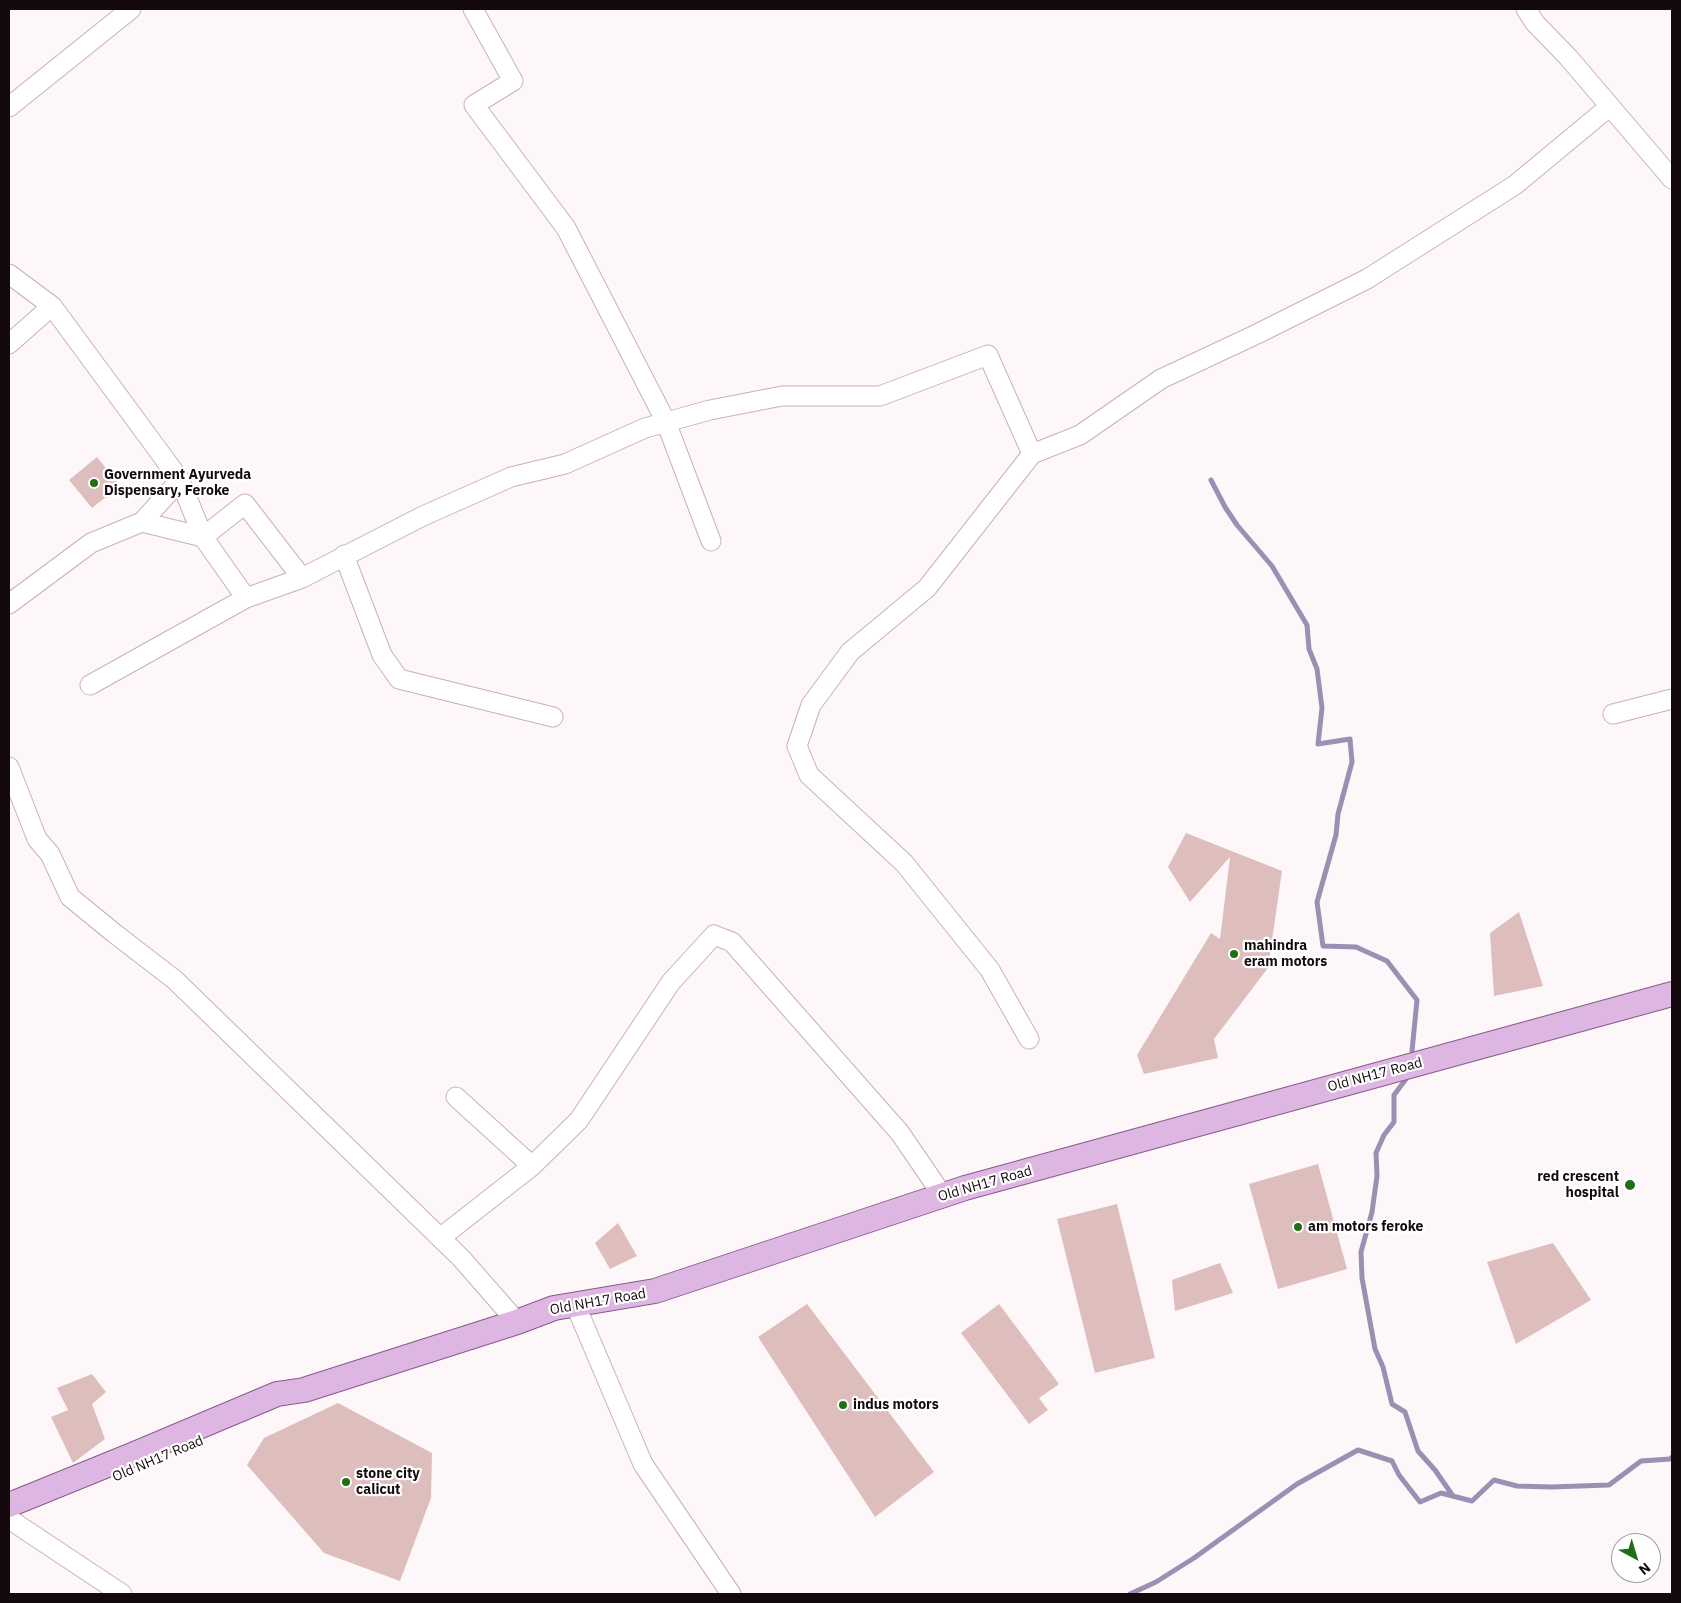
<!DOCTYPE html>
<style>
body{margin:0}
#map{position:relative;width:1681px;height:1603px;overflow:hidden;background:#fdf7f9;font-family:"IBM Plex Sans",sans-serif}
canvas{display:block}
.frame{position:absolute;inset:0;border:10px solid #140a0e;pointer-events:none}
.north{position:absolute;left:1611px;top:1533px;width:50px;height:50px;box-sizing:border-box;background:#fff;border:1px solid #a19d9f;border-radius:50%;rotate:141deg;font-size:14px;font-weight:700;line-height:20px;text-align:center;color:#140a0e}
.north::after{content:'';display:block;margin:auto;width:18px;height:22px;background:#1e6f16;clip-path:polygon(50% 0,100% 100%,50% 72%,0 100%)}
</style>
<div id="map">
<canvas width="1681" height="1603"></canvas>
<div class="frame"></div>
<div class="north">N</div>
</div>
<script>
const context = document.querySelector('canvas').getContext('2d');
context.lineJoin = 'round';
function poly(rows) {
  const path = new Path2D();
  for (const r of rows) {
    path.moveTo(r[0], r[1]);
    for (let i = 2; i < r.length; i += 2) path.lineTo(r[i], r[i + 1]);
  }
  return path;
}
function trace(path, color, width, dash) {
  context.strokeStyle = color;
  context.lineWidth = width;
  context.lineCap = dash ? 'butt' : 'round';
  context.setLineDash(dash || []);
  context.stroke(path);
}
function fillPath(path, color) {
  context.fillStyle = color;
  context.fill(path, 'evenodd');
}
function label(font, color, halo, rows, align = 'center') {
  context.font = font + ' "IBM Plex Sans",sans-serif';
  context.lineWidth = 4.5;
  context.setLineDash([]);
  context.textBaseline = 'middle';
  context.strokeStyle = halo;
  context.fillStyle = color;
  for (const [text, x, y, turn = 0] of rows) {
    context.save();
    context.translate(x, y);
    context.rotate((+turn || 0) * Math.PI / 180);
    context.textAlign = isNaN(turn) ? turn : align;
    if (halo) context.strokeText(text, 0, 0);
    context.fillText(text, 0, 0);
    context.restore();
  }
}
const stream = poly([
 [1211,480,1225,507,1237,525,1272,566,1307,625,1309,649,1317,669,1322,708,1318,744,1350,739,1352,762,1338,814,1336,835,1317,902,1323,946,1356,947,1387,961,1417,1000,1412,1051],
 [1409,1075,1394,1095,1394,1122,1384,1135,1376,1153,1377,1176,1372,1212,1361,1252,1362,1278,1375,1349,1383,1367,1392,1404,1405,1412,1418,1451,1435,1470,1453,1496],
 [1130,1594,1156,1582,1194,1558,1297,1484,1358,1450,1392,1461,1399,1475,1420,1502,1441,1493,1472,1501,1494,1480,1517,1486,1551,1487,1609,1485,1641,1461,1670,1459,1672,1457]
]);
const building = poly([
 [97,457,120,486,92,508,69,480],
 [1186,833,1282,871,1268,968,1214,1039,1218,1058,1144,1074,1137,1055,1211,933,1220,939,1230,857,1190,902,1168,867],
 [1519,912,1543,986,1494,996,1490,933],
 [1318,1164,1347,1269,1278,1289,1249,1184],
 [1117,1204,1155,1358,1095,1373,1057,1219],
 [618,1223,637,1256,610,1269,595,1243],
 [1553,1243,1591,1300,1516,1344,1487,1262],
 [1220,1263,1233,1293,1175,1311,1172,1280],
 [807,1304,934,1472,875,1517,758,1337],
 [999,1304,1059,1384,1039,1398,1048,1410,1029,1424,961,1333],
 [92,1374,106,1392,92,1404,105,1439,73,1463,51,1417,68,1410,57,1388],
 [338,1403,432,1453,431,1498,400,1581,324,1553,247,1465,264,1438]
]);
const minor = poly([
 [473,9,513,81,474,105,566,228,666,422,711,541],
 [1526,9,1535,23,1568,57,1672,179],
 [9,107,131,9],
 [9,274,52,306],
 [9,344,52,306,180,480,203,537,245,504,302,578,423,516,511,477,565,464,645,428,710,410,782,396,880,396,988,355,1032,454,1080,435,1161,379,1257,334,1367,279,1515,185,1609,107],
 [142,522,203,537,246,598,302,578],
 [344,555,382,655,399,679,553,717],
 [9,604,91,543,142,522,180,480],
 [90,685,246,598],
 [1613,714,1672,699],
 [9,767,37,839,50,854,70,897,114,933,175,980,461,1258,517,1322],
 [1029,1039,990,970,904,863,809,775,797,746,811,705,850,652,927,588,1032,454],
 [456,1097,532,1166],
 [440,1238,532,1166,579,1120,671,982,714,935,732,942,900,1133,943,1196],
 [575,1304,643,1464,731,1594],
 [9,1519,122,1594]
]);
const major = poly([
 [9,1505,132,1455,277,1394,304,1390,517,1322,554,1308,655,1291,965,1188,1672,994]
]);
const markers = [
 [94,483,5,"#1e6f16"],
 [1234,954,5,"#1e6f16"],
 [1630,1185,6,"#1e6f16"],
 [1298,1227,5,"#1e6f16"],
 [843,1405,5,"#1e6f16"],
 [346,1482,5,"#1e6f16"]
];
const poiNames = [
 ["Government Ayurveda",104,475],
 ["Dispensary, Feroke",104,491],
 ["mahindra",1244,946],
 ["eram motors",1244,962],
 ["red crescent",1619,1177,"right"],
 ["hospital",1619,1193,"right"],
 ["am motors feroke",1308,1227],
 ["indus motors",853,1405],
 ["stone city",356,1474],
 ["calicut",356,1490]
];
const streetNames = [
 ["Old NH17 Road",1375,1075,-15],
 ["Old NH17 Road",985,1184,-16],
 ["Old NH17 Road",598,1302,-10],
 ["Old NH17 Road",158,1459,-23]
];
trace(stream, '#9a90b3', 5);
fillPath(building, '#debebc');
trace(minor, '#ccafba', 21);
trace(major, '#885a8b', 26);
trace(minor, '#fff', 19);
trace(major, '#ddb6e2', 24);
for (const [x, y, r, color] of markers) {
  const dot = new Path2D();
  dot.arc(x, y, r, 0, 2 * Math.PI);
  context.fillStyle = color;
  context.fill(dot);
  trace(dot, '#fff', 2);
}
label('bold 14px', '#140a0e', '#fff', poiNames, 'left');
label('14px', '#140a0e', '#fff', streetNames);
</script>
